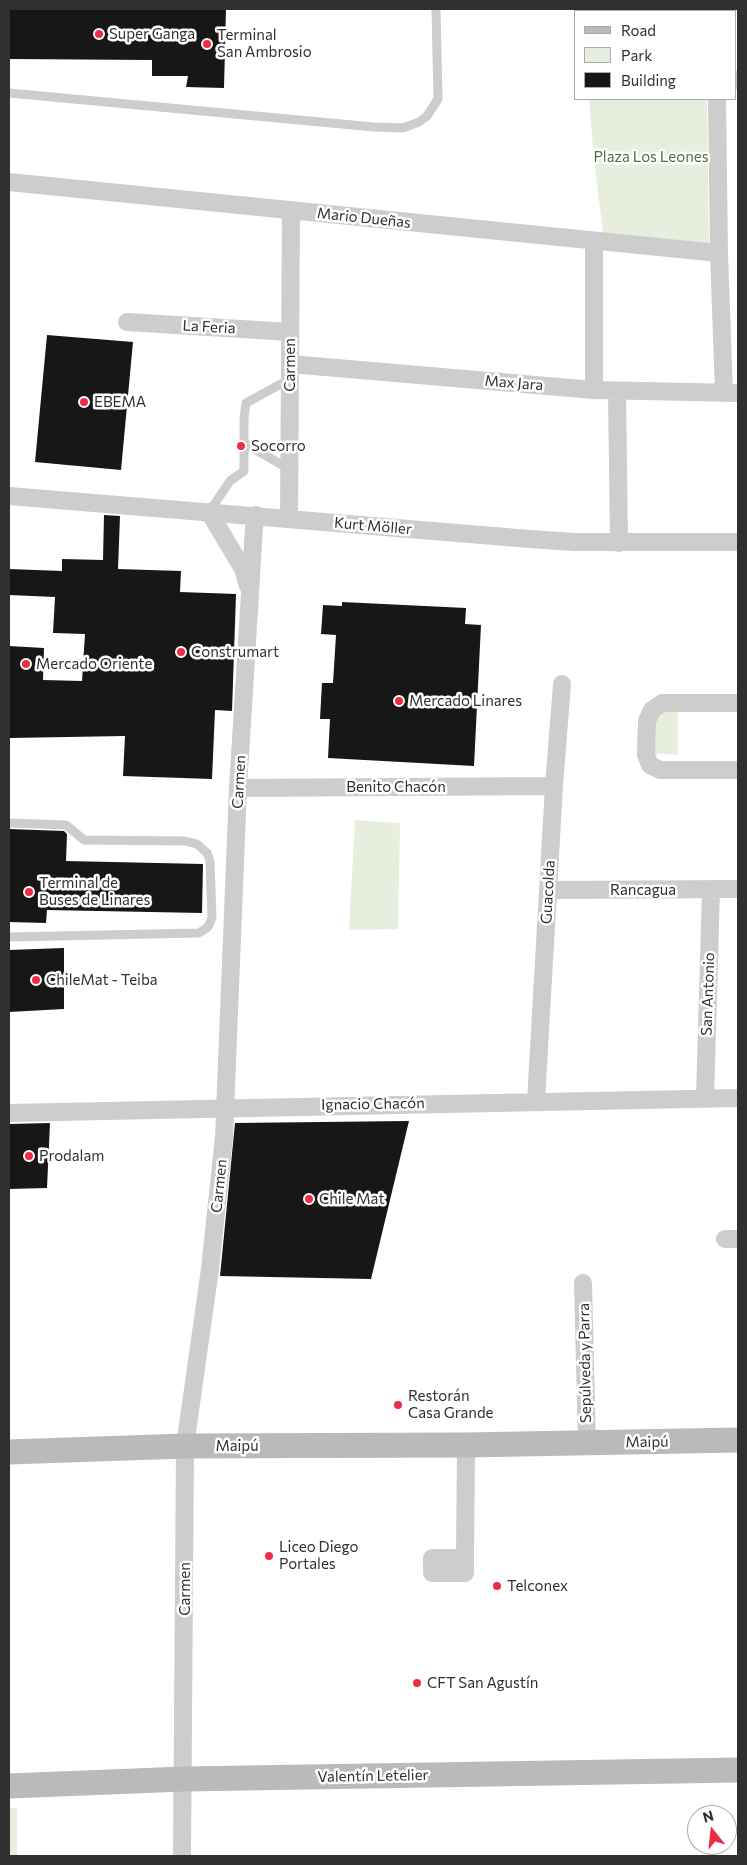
<!DOCTYPE html>
<meta charset="utf-8">
<style>
body{margin:0}
#map{position:relative;width:747px;height:1865px;overflow:hidden;background:#fff;font-family:Commissioner,sans-serif}
canvas{display:block}
.frame{position:absolute;inset:0;border:10px solid #303030;pointer-events:none}
.legend{position:absolute;left:574px;top:10px;width:162px;height:90px;box-sizing:border-box;background:#fff;border:1px solid #acacac;margin:0;padding:6px 9px;list-style:none;font-size:15px;color:#303030}
.legend li{display:flex;align-items:center;gap:10px;height:25px}
.legend b{width:25px;border:1px solid #acacac}
.north{position:absolute;left:687px;top:1805px;width:50px;height:50px;box-sizing:border-box;background:#fff;border:1px solid #acacac;border-radius:50%;rotate:344deg;font-size:14px;font-weight:700;line-height:20px;text-align:center;color:#303030}
.north::after{content:'';display:block;margin:auto;width:18px;height:22px;background:#ec2e44;clip-path:polygon(50% 0,100% 100%,50% 72%,0 100%)}
</style>
<div id="map">
<canvas width="747" height="1865"></canvas>
<div class="frame"></div>
<ul class="legend">
<li><b style="height:6px;background:#bababa"></b>Road</li>
<li><b style="height:14px;background:#e7eede"></b>Park</li>
<li><b style="height:14px;background:#171717"></b>Building</li>
</ul>
<div class="north">N</div>
</div>
<script>
const context = document.querySelector('canvas').getContext('2d');
context.lineJoin = 'round';
function fillPath(path, color) {
  context.fillStyle = color;
  context.fill(path, 'evenodd');
}
function poly(rows) {
  const path = new Path2D();
  for (const r of rows) {
    path.moveTo(r[0], r[1]);
    for (let i = 2; i < r.length; i += 2) path.lineTo(r[i], r[i + 1]);
  }
  return path;
}
function trace(path, color, width, dash) {
  context.strokeStyle = color;
  context.lineWidth = width;
  context.lineCap = dash ? 'butt' : 'round';
  context.setLineDash(dash || []);
  context.stroke(path);
}
function label(font, color, halo, rows, align = 'center') {
  context.font = font + ' Commissioner,sans-serif';
  context.lineWidth = 5;
  context.setLineDash([]);
  context.textBaseline = 'middle';
  context.strokeStyle = halo;
  context.fillStyle = color;
  for (const [text, x, y, turn = 0] of rows) {
    context.save();
    context.translate(x, y);
    context.rotate((+turn || 0) * Math.PI / 180);
    context.textAlign = isNaN(turn) ? turn : align;
    if (halo) context.strokeText(text, 0, 0);
    context.fillText(text, 0, 0);
    context.restore();
  }
}
const green = poly([
 [589,99,707,99,709,243,603,233,594,160],
 [678,709,678,755,648,753,652,710],
 [355,820,400,823,398,929,349,930],
 [9,1808,17,1808,17,1856,9,1856]
]);
const building = poly([
 [9,9,226,9,224,88,186,87,188,76,152,76,152,60,9,59],
 [47,335,133,342,121,470,35,462],
 [104,515,120,516,118,569,181,571,180,592,236,594,232,711,215,710,212,779,123,776,125,736,9,738,9,646,44,648,43,680,82,681,85,634,53,633,55,597,9,595,9,569,62,571,62,559,103,560],
 [342,602,466,608,465,624,481,625,474,766,328,758,330,719,320,719,322,683,333,683,336,635,321,634,323,605,342,606],
 [9,829,64,831,67,834,66,861,203,864,202,913,47,910,46,923,9,922],
 [64,948,64,1009,9,1012,9,950],
 [409,1121,371,1279,220,1276,235,1123],
 [50,1123,47,1188,9,1189,9,1124]
]);
const lane = poly([
 [9,93,374,127,403,128,419,122,427,116,438,99,436,9],
 [244,443,289,469],
 [209,512,230,481,244,471,244,418,246,403,290,379],
 [9,823,66,825,84,840,185,841,197,844,207,853,210,861,212,918,208,927,199,933,9,937]
]);
const street = poly([
 [659,9,659,11],
 [736,80,738,80],
 [717,99,719,253,724,393],
 [9,182,719,253],
 [594,241,594,390],
 [127,322,290,332],
 [290,364,594,390,738,393],
 [617,391,619,543],
 [9,496,530,539,575,542,738,542],
 [209,512,243,569,248,586],
 [289,518,291,211],
 [738,703,662,703,652,710,647,721,646,755,650,765,660,770,738,770],
 [238,788,554,786],
 [548,890,738,889],
 [705,1099,711,890],
 [536,1101,554,786,562,684],
 [9,1113,738,1098],
 [725,1239,738,1239],
 [583,1283,587,1444],
 [465,1558,432,1558,432,1573,465,1573,465,1558,466,1445],
 [182,1856,185,1446,210,1269,224,1137,238,788,254,528,256,515]
]);
const secondary = poly([
 [9,1452,185,1446,466,1445,738,1440],
 [9,1786,184,1779,738,1770]
]);
const markers = [
 [99,34,5,"#ec2e44"],
 [207,44,5,"#ec2e44"],
 [84,402,5,"#ec2e44"],
 [241,446,5,"#ec2e44"],
 [181,652,5,"#ec2e44"],
 [26,664,5,"#ec2e44"],
 [399,701,5,"#ec2e44"],
 [29,892,5,"#ec2e44"],
 [36,980,5,"#ec2e44"],
 [29,1156,5,"#ec2e44"],
 [309,1199,5,"#ec2e44"],
 [398,1405,5,"#ec2e44"],
 [269,1556,5,"#ec2e44"],
 [497,1586,5,"#ec2e44"],
 [417,1683,5,"#ec2e44"]
];
const poiNames = [
 ["Super Ganga",109,34],
 ["Terminal",217,35],
 ["San Ambrosio",217,52],
 ["EBEMA",94,402],
 ["Socorro",251,446],
 ["Construmart",191,652],
 ["Mercado Oriente",36,664],
 ["Mercado Linares",409,701],
 ["Terminal de",39,883],
 ["Buses de Linares",39,900],
 ["ChileMat - Teiba",46,980],
 ["Prodalam",39,1156],
 ["Chile Mat",319,1199],
 ["Restorán",408,1396],
 ["Casa Grande",408,1413],
 ["Liceo Diego",279,1547],
 ["Portales",279,1564],
 ["Telconex",507,1586],
 ["CFT San Agustín",427,1683]
];
const parkNames = [
 ["Plaza Los Leones",651,157]
];
const streetNames = [
 ["Mario Dueñas",364,218,6],
 ["La Feria",209,327,3],
 ["Carmen",290,365,-90],
 ["Max Jara",514,383,5],
 ["Kurt Möller",373,526,5],
 ["Carmen",239,782,-87],
 ["Benito Chacón",396,787],
 ["Rancagua",643,890],
 ["Guacolda",548,892,-87],
 ["San Antonio",708,994,-88],
 ["Ignacio Chacón",373,1104,-1],
 ["Carmen",219,1186,-84],
 ["Sepúlveda y Parra",585,1363,-91],
 ["Maipú",647,1442,-1],
 ["Maipú",237,1446],
 ["Carmen",185,1589,-90],
 ["Valentín Letelier",373,1776,-1]
];
fillPath(green, '#e7eede');
fillPath(building, '#171717');
trace(lane, '#cdcdcd', 9);
trace(street, '#cdcdcd', 18);
trace(secondary, '#bababa', 25);
for (const [x, y, r, color] of markers) {
  const dot = new Path2D();
  dot.arc(x, y, r, 0, 2 * Math.PI);
  context.fillStyle = color;
  context.fill(dot);
  trace(dot, '#fff', 2);
}
label('15px', '#303030', '#fff', poiNames, 'left');
label('15px', '#556e3b', '#fff', parkNames);
label('15px', '#303030', '#fff', streetNames);
</script>
